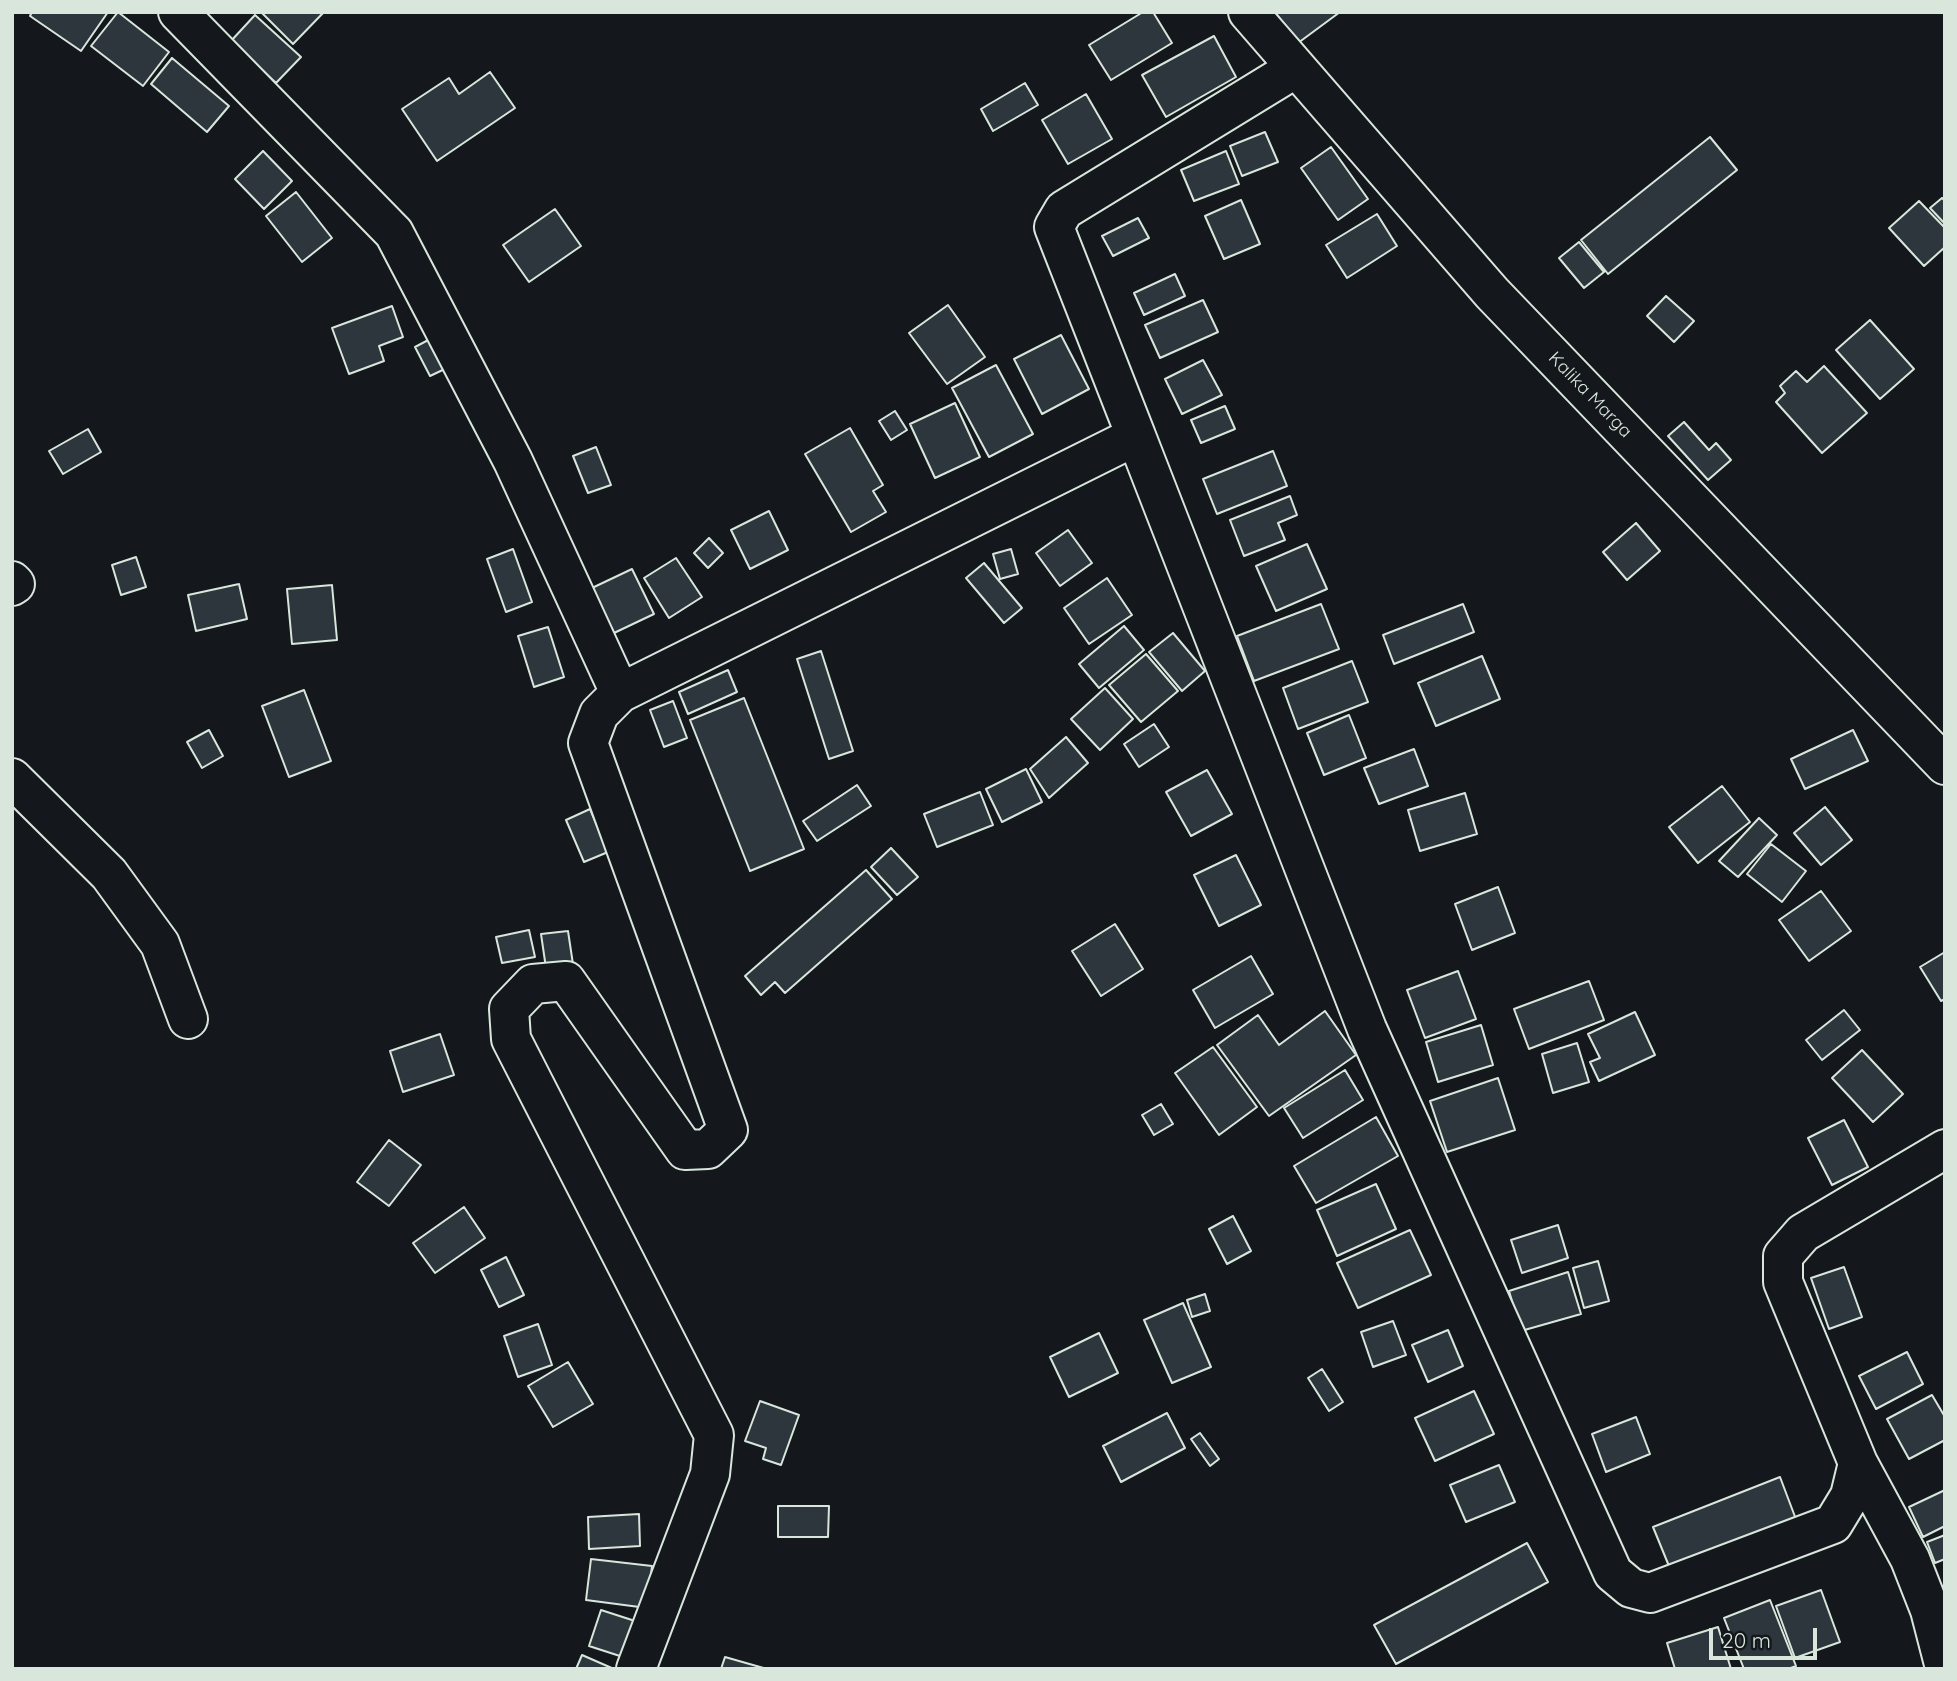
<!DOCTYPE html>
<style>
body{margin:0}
#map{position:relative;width:1957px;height:1681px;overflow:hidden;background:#14181c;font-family:Quicksand,sans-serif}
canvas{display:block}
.frame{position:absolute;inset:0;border:14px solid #d8e6dc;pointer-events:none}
.scale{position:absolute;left:1709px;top:1628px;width:108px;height:32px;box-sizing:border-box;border:4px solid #d8e6dc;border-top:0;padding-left:9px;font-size:21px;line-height:24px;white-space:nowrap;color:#d8e6dc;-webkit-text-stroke:5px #14181c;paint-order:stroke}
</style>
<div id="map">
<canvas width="1957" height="1681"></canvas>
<div class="frame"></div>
<div class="scale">20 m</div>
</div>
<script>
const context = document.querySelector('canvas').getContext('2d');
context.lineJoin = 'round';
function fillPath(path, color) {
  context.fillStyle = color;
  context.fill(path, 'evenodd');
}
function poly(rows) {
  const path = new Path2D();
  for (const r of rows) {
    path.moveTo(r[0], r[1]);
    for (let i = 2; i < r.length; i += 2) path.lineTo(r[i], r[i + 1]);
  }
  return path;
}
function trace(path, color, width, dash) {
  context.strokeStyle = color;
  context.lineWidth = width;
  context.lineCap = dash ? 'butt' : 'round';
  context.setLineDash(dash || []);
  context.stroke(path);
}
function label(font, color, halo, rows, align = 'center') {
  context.font = font + ' Quicksand,sans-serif';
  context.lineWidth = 5;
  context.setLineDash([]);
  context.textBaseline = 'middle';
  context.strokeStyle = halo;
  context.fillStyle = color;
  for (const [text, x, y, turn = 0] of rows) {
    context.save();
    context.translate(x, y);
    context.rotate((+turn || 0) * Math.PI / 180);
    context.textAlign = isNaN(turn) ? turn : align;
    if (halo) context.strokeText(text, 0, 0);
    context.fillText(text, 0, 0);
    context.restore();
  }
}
const building = poly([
 [32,12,108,12,81,51,30,16,32,12],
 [118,12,169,52,143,86,91,46,118,12],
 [261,12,324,12,293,44,261,12],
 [1143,12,1153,12,1172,43,1111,80,1089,45,1143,12],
 [1275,12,1340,12,1298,43,1275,12],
 [255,15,301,57,276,83,231,41,255,15],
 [1214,36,1236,77,1166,117,1142,75,1214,36],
 [172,58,229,106,207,132,151,84,172,58],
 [490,72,515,108,437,161,402,109,449,78,459,94,490,72],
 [1025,83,1038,105,993,131,981,109,1025,83],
 [1086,94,1112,139,1068,164,1042,120,1086,94],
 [1265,132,1278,162,1242,176,1230,146,1265,132],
 [1710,137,1737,170,1608,274,1581,240,1710,137],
 [1331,147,1368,199,1338,220,1301,168,1331,147],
 [263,151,292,181,264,209,235,179,263,151],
 [1226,151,1239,184,1194,201,1181,170,1226,151],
 [296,192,332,238,302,262,266,216,296,192],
 [1942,198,1945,201,1945,224,1930,208,1942,198],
 [1241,200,1260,244,1224,259,1205,216,1241,200],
 [1919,201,1945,228,1945,247,1924,266,1889,228,1919,201],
 [555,209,581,246,529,282,503,245,555,209],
 [1377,214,1397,246,1347,278,1326,245,1377,214],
 [1138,218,1149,238,1113,256,1102,236,1138,218],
 [1579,242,1604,272,1584,288,1559,258,1579,242],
 [1175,274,1185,296,1144,315,1134,293,1175,274],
 [1666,296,1694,321,1674,342,1647,316,1666,296],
 [1203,300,1218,332,1160,358,1145,325,1203,300],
 [948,305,985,357,947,384,909,333,948,305],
 [392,306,403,337,379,346,384,361,349,374,332,328,392,306],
 [1870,320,1914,369,1880,399,1836,350,1870,320],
 [1061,335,1089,389,1042,414,1014,359,1061,335],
 [434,337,449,367,430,376,415,347,434,337],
 [1203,360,1222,395,1182,414,1165,379,1203,360],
 [996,365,1033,434,989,457,952,388,996,365],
 [1824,366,1867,413,1822,453,1776,402,1785,393,1780,386,1796,371,1807,382,1824,366],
 [955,403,980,457,935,478,910,424,955,403],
 [1225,406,1235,429,1201,443,1191,420,1225,406],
 [895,411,907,430,891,440,879,421,895,411],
 [1684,422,1709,450,1716,443,1731,460,1708,480,1668,436,1684,422],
 [850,428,883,485,873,491,886,512,851,532,805,454,850,428],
 [88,429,101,452,63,474,49,451,88,429],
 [596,447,611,485,588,493,573,456,596,447],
 [1273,451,1287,486,1217,514,1203,479,1273,451],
 [1290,496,1297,515,1278,523,1285,540,1244,556,1230,520,1290,496],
 [769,511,788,550,750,569,731,530,769,511],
 [1636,523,1660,551,1627,580,1603,552,1636,523],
 [1068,530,1092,563,1060,586,1036,553,1068,530],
 [709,538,723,553,708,568,694,553,709,538],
 [1307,544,1327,589,1276,611,1256,566,1307,544],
 [513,549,532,602,506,612,487,559,513,549],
 [1011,549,1018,574,1000,579,993,554,1011,549],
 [136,557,146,587,121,595,112,565,136,557],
 [676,558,702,597,669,618,644,578,676,558],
 [984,563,1022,608,1004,623,966,578,984,563],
 [632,569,654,614,614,633,592,588,632,569],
 [1107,578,1132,615,1089,644,1064,608,1107,578],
 [239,584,247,619,196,631,188,595,239,584],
 [332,585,337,640,292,644,287,589,332,585],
 [1321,604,1339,649,1254,681,1237,636,1321,604],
 [1463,604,1474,632,1394,664,1383,635,1463,604],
 [1124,626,1144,650,1099,688,1079,664,1124,626],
 [548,627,564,677,534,687,518,636,548,627],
 [1173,633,1205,671,1182,691,1149,652,1173,633],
 [821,651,853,751,829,759,797,659,821,651],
 [1146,654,1178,691,1141,722,1109,685,1146,654],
 [1482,656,1500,699,1436,726,1418,683,1482,656],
 [1352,661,1368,702,1298,729,1283,688,1352,661],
 [728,670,737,692,688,714,679,692,728,670],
 [1105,688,1133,719,1100,750,1071,719,1105,688],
 [304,690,331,761,289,777,262,706,304,690],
 [744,698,804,849,750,871,690,720,744,698],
 [673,701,687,738,664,747,650,710,673,701],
 [1349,715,1366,758,1324,775,1307,733,1349,715],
 [1154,724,1169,747,1139,767,1124,744,1154,724],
 [209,730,223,756,202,768,187,742,209,730],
 [1853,730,1868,761,1805,789,1791,759,1853,730],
 [1066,737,1088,763,1049,798,1030,769,1066,737],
 [1414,749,1428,786,1379,804,1364,768,1414,749],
 [1026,769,1042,802,1002,822,986,789,1026,769],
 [1207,770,1232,814,1191,836,1166,792,1207,770],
 [857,785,871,806,817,841,803,821,857,785],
 [1722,786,1750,822,1698,863,1669,827,1722,786],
 [980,792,993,825,937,847,924,814,980,792],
 [1465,793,1477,834,1420,851,1408,810,1465,793],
 [1825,807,1852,840,1821,865,1794,833,1825,807],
 [590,809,608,852,584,862,566,820,590,809],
 [1759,818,1777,835,1738,877,1719,861,1759,818],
 [1771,844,1806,871,1782,902,1747,874,1771,844],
 [891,848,918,877,897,895,871,867,891,848],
 [1236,855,1261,905,1219,926,1194,875,1236,855],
 [866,870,892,899,785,993,775,982,761,995,745,976,866,870],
 [1498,887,1515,933,1472,950,1455,904,1498,887],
 [1821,891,1851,931,1809,961,1779,920,1821,891],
 [1115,924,1143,969,1101,996,1072,951,1115,924],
 [529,930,535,957,502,963,496,937,529,930],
 [568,931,574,971,547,975,541,934,568,931],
 [1945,952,1945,999,1941,1001,1920,967,1945,952],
 [1251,956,1273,994,1215,1028,1193,990,1251,956],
 [1458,971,1476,1019,1425,1038,1407,990,1458,971],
 [1589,981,1604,1020,1529,1049,1514,1009,1589,981],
 [1844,1010,1860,1030,1822,1060,1806,1040,1844,1010],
 [1325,1011,1356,1055,1269,1116,1217,1045,1258,1015,1279,1045,1325,1011],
 [1635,1012,1655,1055,1599,1081,1590,1062,1600,1058,1588,1034,1635,1012],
 [1481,1025,1493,1065,1438,1082,1426,1042,1481,1025],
 [440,1034,454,1075,403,1092,390,1051,440,1034],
 [1577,1043,1589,1082,1553,1093,1542,1054,1577,1043],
 [1213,1047,1257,1107,1219,1135,1175,1073,1213,1047],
 [1862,1050,1903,1094,1873,1122,1832,1078,1862,1050],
 [1345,1070,1363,1100,1303,1138,1284,1108,1345,1070],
 [1498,1078,1515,1130,1447,1152,1430,1101,1498,1078],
 [1161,1104,1173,1124,1154,1135,1142,1115,1161,1104],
 [1376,1117,1398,1156,1316,1203,1294,1166,1376,1117],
 [1844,1120,1868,1167,1832,1185,1808,1138,1844,1120],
 [389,1140,421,1165,389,1206,357,1182,389,1140],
 [1376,1184,1396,1229,1337,1256,1317,1210,1376,1184],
 [464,1207,485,1238,435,1273,413,1243,464,1207],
 [1233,1216,1251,1251,1227,1264,1209,1229,1233,1216],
 [1558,1225,1568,1258,1522,1273,1511,1240,1558,1225],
 [1410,1230,1431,1275,1358,1308,1337,1263,1410,1230],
 [506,1257,524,1295,499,1307,481,1270,506,1257],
 [1598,1261,1609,1301,1584,1308,1573,1268,1598,1261],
 [1844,1267,1862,1317,1829,1329,1811,1278,1844,1267],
 [1568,1272,1581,1314,1521,1331,1509,1291,1568,1272],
 [1205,1294,1210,1311,1192,1317,1187,1300,1205,1294],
 [1183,1303,1211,1367,1172,1383,1144,1320,1183,1303],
 [1393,1321,1406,1355,1373,1367,1361,1332,1393,1321],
 [538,1324,552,1365,518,1377,504,1336,538,1324],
 [1448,1330,1463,1366,1428,1382,1412,1345,1448,1330],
 [1099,1333,1118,1373,1069,1397,1050,1357,1099,1333],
 [1907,1352,1923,1384,1876,1409,1859,1376,1907,1352],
 [568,1362,593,1404,553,1427,528,1386,568,1362],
 [1322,1369,1343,1402,1329,1411,1308,1378,1322,1369],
 [1474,1391,1494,1434,1435,1461,1415,1418,1474,1391],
 [1932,1395,1945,1417,1945,1440,1909,1459,1887,1419,1932,1395],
 [760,1401,799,1415,781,1465,763,1459,766,1448,745,1441,760,1401],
 [1167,1413,1185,1448,1121,1482,1103,1446,1167,1413],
 [1636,1417,1650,1454,1606,1472,1592,1434,1636,1417],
 [1200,1433,1219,1459,1210,1466,1191,1439,1200,1433],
 [1499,1465,1515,1502,1466,1522,1450,1485,1499,1465],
 [1780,1477,1797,1522,1671,1571,1653,1527,1780,1477],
 [1945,1490,1945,1526,1923,1537,1909,1507,1945,1490],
 [778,1506,829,1506,828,1537,778,1537,778,1506],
 [639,1514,640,1546,589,1549,588,1517,639,1514],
 [1945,1535,1945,1559,1935,1563,1927,1542,1945,1535],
 [1527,1543,1548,1582,1396,1664,1374,1625,1527,1543],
 [591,1559,652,1566,647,1608,586,1600,591,1559],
 [1821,1590,1840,1642,1795,1658,1776,1606,1821,1590],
 [1770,1600,1796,1666,1788,1669,1744,1669,1724,1618,1770,1600],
 [601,1610,635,1621,623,1657,589,1646,601,1610],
 [1718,1627,1731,1669,1675,1669,1667,1643,1718,1627],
 [582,1655,614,1669,576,1669,582,1655],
 [725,1657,767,1669,721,1669,725,1657]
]);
const minor = poly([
 [178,12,394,233,513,461,620,693],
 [1248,12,1492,293,1945,765],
 [1136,436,1054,227,1064,210,1296,68],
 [12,581,15,584,12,586],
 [12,778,109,874,160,944,188,1019],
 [1858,1463,1910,1559,1930,1610,1945,1668],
 [636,1669,710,1474,714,1435,511,1039,509,1009,533,984,566,981,685,1150,708,1149,728,1130,588,743,599,714,620,693,1136,436,1367,1029,1613,1573,1631,1588,1650,1593,1833,1524,1850,1496,1858,1463,1783,1282,1783,1256,1803,1233,1945,1149]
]);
const streetNames = [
 ["Kalika Marga",1590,395,46]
];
fillPath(building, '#2c363c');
trace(building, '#d8e6dc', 2);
trace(minor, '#d8e6dc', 42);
trace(minor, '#14181c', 38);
label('18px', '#d8e6dc', '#14181c', streetNames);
</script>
